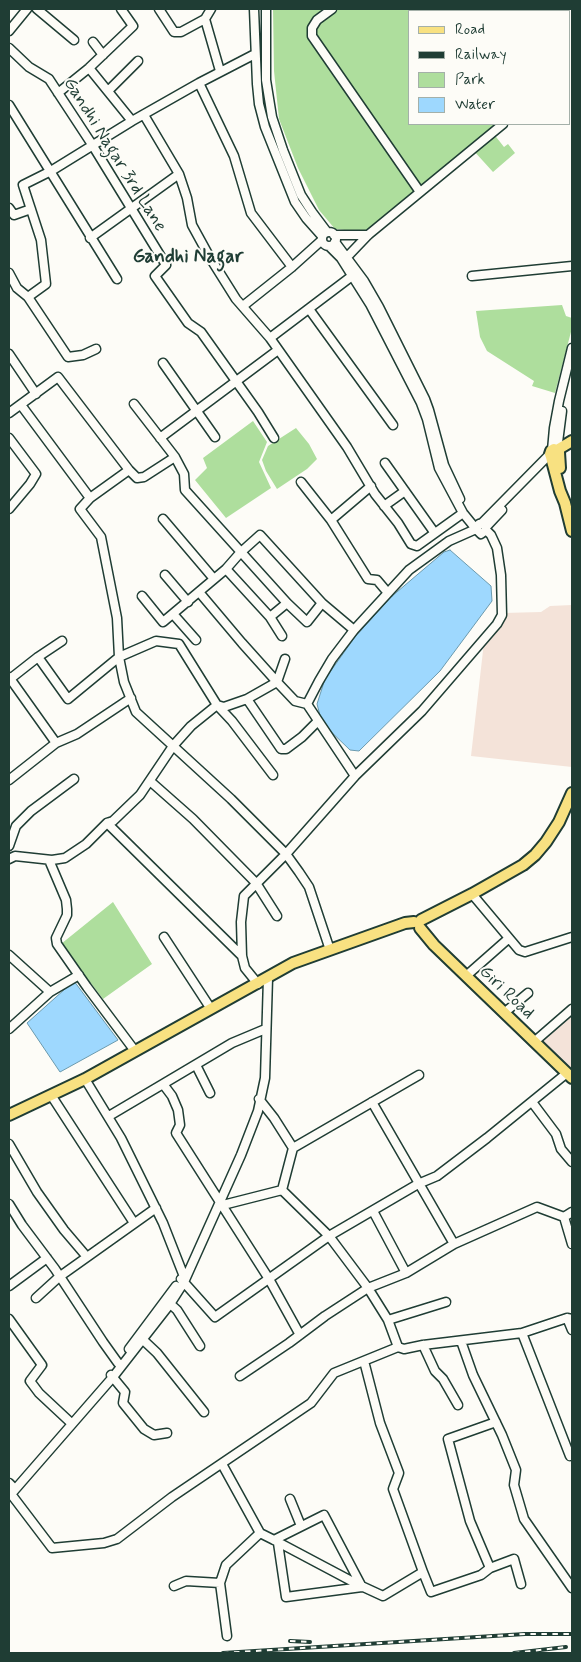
<!DOCTYPE html>
<style>
body{margin:0}
#map{position:relative;width:581px;height:1662px;overflow:hidden;background:#fdfcf7;font-family:Mynerve,sans-serif}
canvas{display:block}
.frame{position:absolute;inset:0;border:10px solid #1f3d34;pointer-events:none}
.legend{position:absolute;left:408px;top:10px;width:162px;height:115px;box-sizing:border-box;background:#fdfcf7;border:1px solid #a4b0a9;margin:0;padding:6px 9px;list-style:none;font-size:15px;color:#1f3d34}
.legend li{display:flex;align-items:center;gap:10px;height:25px}
.legend b{width:25px;border:1px solid #a4b0a9}
</style>
<div id="map">
<canvas width="581" height="1662"></canvas>
<div class="frame"></div>
<ul class="legend">
<li><b style="height:6px;background:#f8e181"></b>Road</li>
<li><b style="height:6px;background:#1f3d34"></b>Railway</li>
<li><b style="height:14px;background:#aede9d"></b>Park</li>
<li><b style="height:14px;background:#9ed8fe"></b>Water</li>
</ul>
</div>
<script>
const context = document.querySelector('canvas').getContext('2d');
context.lineJoin = 'round';
function fillPath(path, color) {
  context.fillStyle = color;
  context.fill(path, 'evenodd');
}
function poly(rows) {
  const path = new Path2D();
  for (const r of rows) {
    if (r.length === 3) {
      path.moveTo(r[0] + r[2], r[1]);
      path.arc(r[0], r[1], r[2], 0, 2 * Math.PI);
      continue;
    }
    path.moveTo(r[0], r[1]);
    for (let i = 2; i < r.length; i += 2) path.lineTo(r[i], r[i + 1]);
  }
  return path;
}
function trace(path, color, width, dash) {
  context.strokeStyle = color;
  context.lineWidth = width;
  context.lineCap = dash ? 'butt' : 'round';
  context.setLineDash(dash || []);
  context.stroke(path);
}
function label(font, color, halo, rows, align = 'center') {
  context.font = font + ' Mynerve,sans-serif';
  context.lineWidth = 4;
  context.setLineDash([]);
  context.textBaseline = 'middle';
  context.strokeStyle = halo;
  context.fillStyle = color;
  for (const [text, x, y, turn = 0] of rows) {
    context.save();
    context.translate(x, y);
    context.rotate((+turn || 0) * Math.PI / 180);
    context.textAlign = isNaN(turn) ? turn : align;
    if (halo) context.strokeText(text, 0, 0);
    context.fillText(text, 0, 0);
    context.restore();
  }
}
const built = poly([
 [572,605,572,767,471,756,484,642,503,613,541,612,550,606],
 [572,1011,572,1070,539,1039]
]);
const green = poly([
 [273,9,496,9,498,11,410,11,410,124,496,124,364,232,335,229,319,210,298,168,279,119,274,71],
 [493,133,504,147,508,144,515,153,493,172,473,150],
 [562,305,566,316,572,318,572,328,555,393,532,386,534,381,487,351,480,337,476,311],
 [253,421,267,442,259,462,271,488,226,518,195,480,207,468,203,458],
 [296,428,309,444,317,459,307,469,277,489,266,471,262,460,268,446],
 [113,902,152,964,103,999,61,944]
]);
const water = poly([
 [450,550,491,586,492,601,440,671,359,751,350,750,322,723,317,704,325,679,355,637,391,597,444,552,450,550],
 [74,981,118,1040,60,1072,27,1023,74,981]
]);
const minor = poly([
 [37,9,74,40],
 [159,9,174,32,181,32,205,19,211,9],
 [254,9,257,84,259,104,265,127,295,202,306,218,322,236],
 [266,9,266,80,272,117,283,150,301,195,312,212,327,232],
 [332,9,317,20,312,28,312,36,420,192],
 [205,19,220,71],
 [9,31,27,9],
 [93,42,103,55],
 [9,48,29,67,49,79,93,146,166,265,155,276,188,323,201,332,258,412,274,438],
 [89,68,132,121],
 [199,83,234,156,251,213,292,267],
 [108,91,138,61],
 [58,93,89,68,133,26,121,9],
 [9,105,117,279],
 [144,115,179,174,187,198,192,225,209,256,236,299,270,338,347,447,375,494,398,523,411,544,417,546,463,513],
 [9,208,14,215,31,209],
 [329,239,7],
 [334,235,368,235],
 [90,238,179,174],
 [335,242,364,281,379,307,425,399,429,410,444,465,460,499],
 [330,247,341,258,370,304,421,403,427,419,439,468,463,513,476,529,449,541,409,570,354,630,332,659,319,681,307,704,355,776],
 [347,257,368,235,503,124],
 [9,273,17,288,28,297,68,357,83,355,96,349],
 [472,276,572,266],
 [28,297,46,284,41,240,23,185,51,171,132,121,199,83,255,54],
 [243,306,292,267,322,240],
 [309,309,393,425],
 [270,338,352,276],
 [9,354,36,394],
 [163,363,215,437],
 [134,404,175,457,184,474,185,490,287,603],
 [21,405,90,498],
 [9,413,58,377,129,470,137,478,144,477,175,457],
 [9,438,36,474,30,484,9,509],
 [160,438,278,350],
 [552,450,554,428,559,401,572,348],
 [557,450,562,411],
 [385,463,434,532],
 [129,470,90,498,80,509,101,537,117,618,119,657,124,682,136,712,231,799,286,854,299,872,309,887,330,950],
 [301,482,331,520,368,579,377,580,388,593],
 [384,506,405,491],
 [163,519,214,579],
 [331,520,371,486],
 [482,523,486,527,486,530,481,534,476,529,479,524,482,523,550,454],
 [486,527,502,510],
 [226,569,270,617,287,603,307,622,322,603],
 [165,575,188,602],
 [199,592,242,643,277,682,295,701,307,704],
 [142,596,163,622,226,569,240,553,260,535,322,603,354,630],
 [173,614,196,640],
 [270,617,282,636],
 [38,657,68,699,119,657,156,641,179,644,217,705,232,721,273,775],
 [9,677,56,743],
 [10,679,38,657,62,641],
 [247,699,281,749,286,749,302,737,317,722],
 [9,780,56,743,77,734,131,698],
 [150,781,193,819,256,883,277,916],
 [107,823,242,956],
 [9,846,16,826,31,811,74,779],
 [9,859,15,856,52,860,65,858,86,844,107,823,113,821,140,795,173,746,191,726,217,705,224,707,247,699,277,682,285,659],
 [49,860,66,900,67,909,67,915,56,938,57,944,87,987,135,1051],
 [472,894,519,950,525,952,572,937],
 [164,937,211,1009],
 [9,955,50,992],
 [466,976,508,939],
 [258,984,245,968,242,956,241,922,244,896,286,854,355,776,422,711,497,624,502,615,501,575,497,548,491,535,486,530],
 [504,1013,528,993],
 [9,1029,50,992,79,975],
 [263,1030,232,1043,163,1084,172,1096,178,1110,180,1125,176,1133,269,1279,300,1335],
 [534,1042,572,1009],
 [196,1065,210,1093],
 [85,1079,121,1138,163,1223,183,1274],
 [51,1095,134,1223],
 [259,1099,274,1118,293,1148,282,1190],
 [372,1102,454,1244],
 [532,1102,556,1134,561,1149,572,1162],
 [109,1116,163,1084],
 [9,1144,37,1192,64,1230,87,1257],
 [293,1148,419,1075],
 [282,1190,329,1236,368,1288,388,1320,398,1347],
 [9,1204,22,1225,55,1269,103,1342,118,1363],
 [223,1205,282,1190],
 [373,1211,406,1273],
 [564,1217,572,1244],
 [181,1279,215,1317,329,1236,418,1184,437,1176,487,1138,567,1073],
 [9,1286,47,1258],
 [36,1298,59,1277,156,1208],
 [167,1301,177,1310,200,1346],
 [567,1318,572,1330],
 [9,1319,42,1365,30,1381,39,1393,69,1421],
 [388,1320,446,1302],
 [522,1333,570,1456],
 [140,1337,157,1353,204,1412],
 [461,1341,473,1375,502,1435,516,1470,514,1485,524,1519,572,1588],
 [423,1345,435,1371,443,1379,458,1405],
 [129,1349,176,1286],
 [111,1375,125,1392,123,1403,144,1429,154,1435,167,1433],
 [240,1376,289,1343,325,1316,368,1288,406,1273,454,1244,537,1207,564,1217,572,1212],
 [496,1422,448,1439,470,1521,490,1568,514,1559,521,1584],
 [222,1464,260,1533,274,1540,357,1584,383,1596,423,1572,393,1489,399,1473,380,1423,364,1361],
 [9,1483,13,1487,11,1494,52,1548,104,1543,117,1539,172,1497,311,1403,334,1373,398,1347,404,1349,423,1345,522,1333,567,1318,572,1319],
 [12,1493,113,1377,170,1304,184,1282,241,1155,258,1111,265,1078,268,978],
 [290,1499,301,1526],
 [274,1540,324,1515,362,1587,286,1597,278,1543],
 [423,1572,431,1592,481,1575,490,1568],
 [174,1586,186,1581,220,1583],
 [227,1636,220,1583,226,1565,260,1533]
]);
const major = poly([
 [557,450,572,441],
 [551,457,560,491,565,503,572,531],
 [555,458,551,457,550,454,551,451,554,449,559,452,560,468],
 [421,920,472,894,523,865,535,855,546,842,559,822,572,793],
 [420,928,434,945,572,1078],
 [9,1115,85,1079,293,963,405,923,414,922]
]);
const rail = poly([
 [290,1641,310,1642],
 [223,1653,525,1634,572,1634],
 [514,1653,566,1647]
]);
const streetNames = [
 ["Gandhi Nagar 3rd Lane",114,155,58],
 ["Giri Road",506,993,44]
];
const neighbourhoodNames = [
 ["Gandhi Nagar",188,258]
];
fillPath(built, '#f4e3d9');
fillPath(green, '#aede9d');
fillPath(water, '#9ed8fe');
trace(water, '#6b9aad', 1);
trace(minor, '#1f3d34', 11);
trace(major, '#1f3d34', 14);
trace(minor, '#fdfcf7', 8);
trace(major, '#f8e181', 10);
trace(rail, '#1f3d34', 4);
trace(rail, '#fdfcf7', 2, [5.5]);
label('18px', '#1f3d34', '#fdfcf7', streetNames);
label('bold 19px', '#1f3d34', '#fdfcf7', neighbourhoodNames);
</script>
